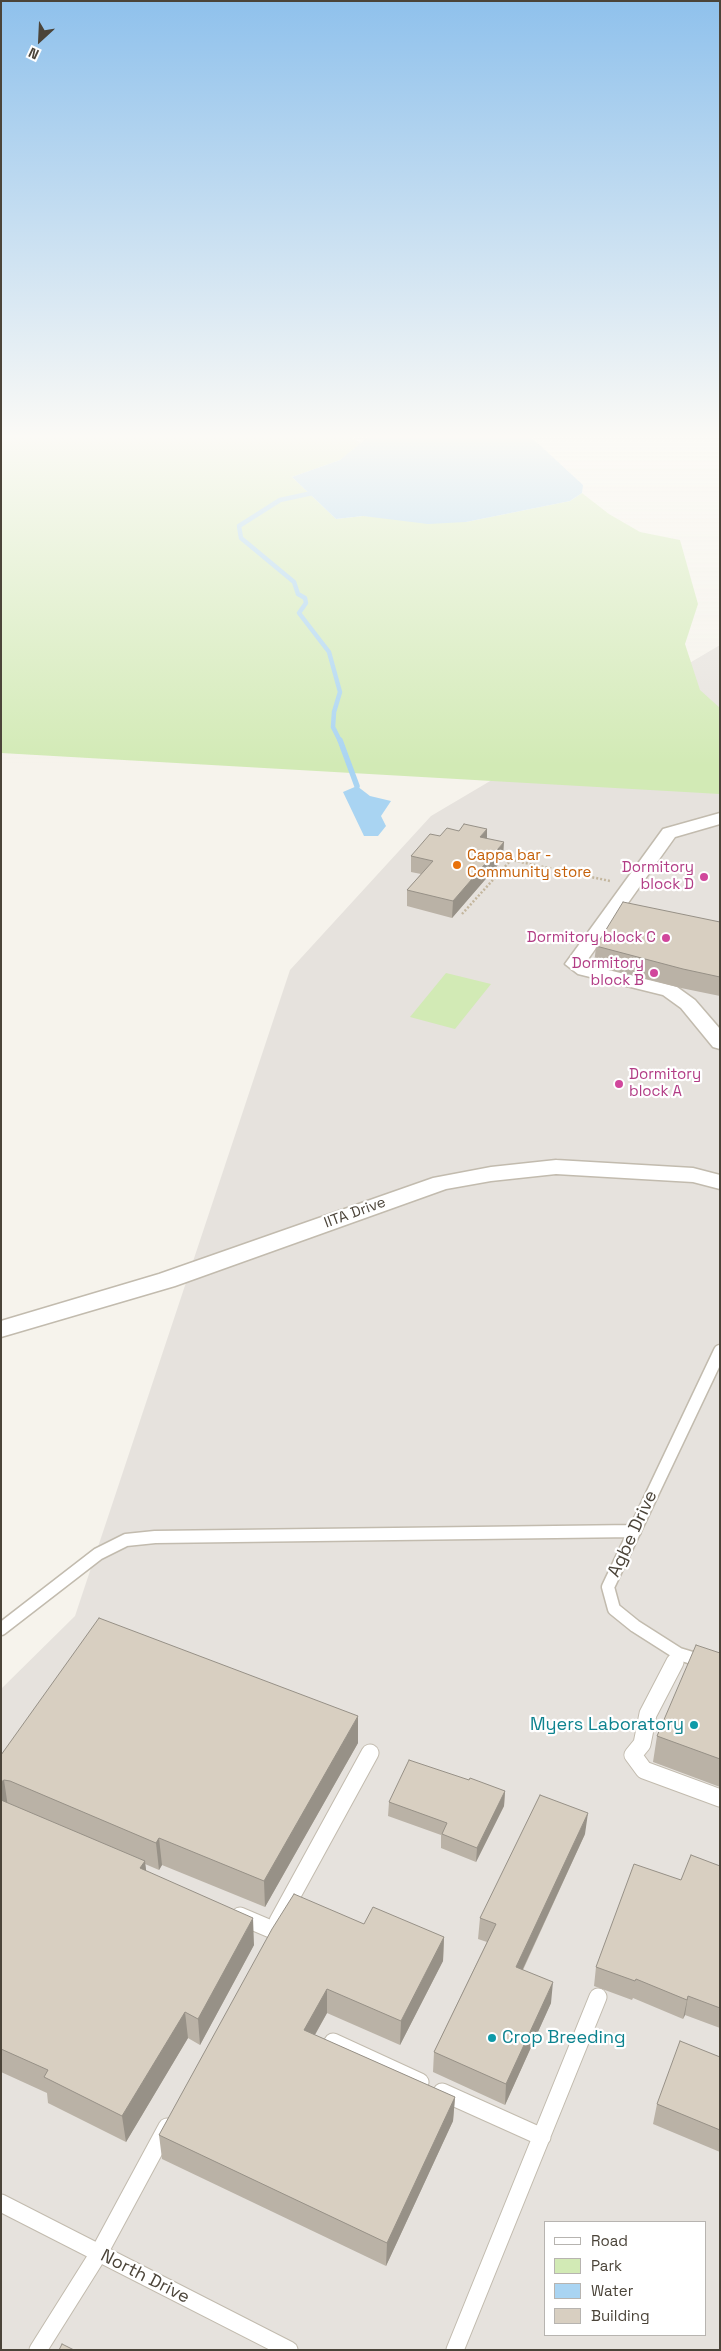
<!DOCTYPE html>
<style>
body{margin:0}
#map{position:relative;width:721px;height:2351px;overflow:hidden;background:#f6f3ec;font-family:"Space Grotesk",sans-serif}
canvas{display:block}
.frame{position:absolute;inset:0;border:2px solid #4b4439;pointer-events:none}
.legend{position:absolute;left:544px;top:2221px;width:162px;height:115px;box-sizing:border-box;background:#fff;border:1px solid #b7b4b0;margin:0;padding:6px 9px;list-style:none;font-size:15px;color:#4b4439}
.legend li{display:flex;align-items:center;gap:10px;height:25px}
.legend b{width:25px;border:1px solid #b7b4b0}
.north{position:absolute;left:15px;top:15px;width:50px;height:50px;-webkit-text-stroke:4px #fff;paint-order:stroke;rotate:205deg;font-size:14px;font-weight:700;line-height:20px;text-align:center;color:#4b4439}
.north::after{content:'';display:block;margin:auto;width:18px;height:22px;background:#4b4439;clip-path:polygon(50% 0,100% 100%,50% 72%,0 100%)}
</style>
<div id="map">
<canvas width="721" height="2351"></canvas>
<div class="frame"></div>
<ul class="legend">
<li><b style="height:6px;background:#fff"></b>Road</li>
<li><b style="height:14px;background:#d2eab5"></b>Park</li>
<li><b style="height:14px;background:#a9d4f2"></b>Water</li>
<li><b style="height:14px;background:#d8cfc1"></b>Building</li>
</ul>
<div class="north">N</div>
</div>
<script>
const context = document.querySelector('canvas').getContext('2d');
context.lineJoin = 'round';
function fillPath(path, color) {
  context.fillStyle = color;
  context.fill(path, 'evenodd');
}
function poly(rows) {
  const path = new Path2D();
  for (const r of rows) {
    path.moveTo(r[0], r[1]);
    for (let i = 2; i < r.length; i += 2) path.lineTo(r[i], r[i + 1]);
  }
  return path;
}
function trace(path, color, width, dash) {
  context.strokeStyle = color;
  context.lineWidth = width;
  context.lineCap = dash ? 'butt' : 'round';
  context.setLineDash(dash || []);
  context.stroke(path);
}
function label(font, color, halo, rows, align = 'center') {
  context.font = font + ' "Space Grotesk",sans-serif';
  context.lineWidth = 4.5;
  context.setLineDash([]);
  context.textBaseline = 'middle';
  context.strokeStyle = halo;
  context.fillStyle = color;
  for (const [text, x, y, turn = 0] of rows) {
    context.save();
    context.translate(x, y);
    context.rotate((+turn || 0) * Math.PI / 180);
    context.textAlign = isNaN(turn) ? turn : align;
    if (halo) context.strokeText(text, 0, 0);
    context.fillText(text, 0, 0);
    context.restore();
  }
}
const industrial = poly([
 [720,645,720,2350,1,2350,1,1689,75,1616,290,970,431,816],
 [545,2222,705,2222,705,2335,545,2335]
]);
const green = poly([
 [1,437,351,437,361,443,340,460,292,477,336,519,363,516,466,522,570,501,582,493,609,514,640,532,680,540,698,604,685,644,700,690,720,708,720,794,1,753],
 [446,973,491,984,455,1029,410,1017]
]);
const water = poly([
 [368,437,531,437,583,485,582,493,570,501,466,522,428,524,363,516,336,519,292,477,340,460],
 [357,786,370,796,391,801,381,816,386,826,378,836,364,836,343,792]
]);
const streamFar1 = poly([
 [317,492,280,500,239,526,241,538,294,582,298,594,305,598,306,603,299,613,329,652,340,692,334,712,333,727,340,741]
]);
const stream = poly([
 [340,740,357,786]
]);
const path = poly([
 [462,914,511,860,610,881]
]);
const laneFar1 = poly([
 [1,1629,98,1554,126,1540,155,1537,635,1531],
 [674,1664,679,1654],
 [712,1664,679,1654,635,1626,614,1609,608,1587,720,1351]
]);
const lane = poly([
 [675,1662,648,1714,642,1744,633,1755,644,1770,720,1798],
 [707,1662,720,1666],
 [240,1916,273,1930],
 [278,1921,370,1753],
 [333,2042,420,2082],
 [442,2092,542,2137],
 [1,2203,289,2350],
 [38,2350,99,2253,167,2127],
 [455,2350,598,1997]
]);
const street = poly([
 [720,813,720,824,675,837,586,962,592,966,677,987,695,1000,720,1029,720,1049,713,1047,681,1008,663,995,578,974,565,964,663,829,720,813],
 [556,1160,693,1168,720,1175,720,1189,693,1182,556,1174,491,1181,446,1189,175,1286,1,1337,1,1321,159,1274,433,1178,491,1167,556,1160]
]);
const wall = poly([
 [440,836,487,839,503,859,452,918,407,906,407,890,421,874,411,872,411,856],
 [720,922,720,996,681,988,594,965,596,946],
 [720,1653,720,1787,653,1762,657,1736],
 [358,1743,265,1907,162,1865,159,1870,145,1864,146,1871,254,1945,200,2045,188,2038,126,2142,48,2103,47,2093,1,2072,1,1755],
 [469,1780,505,1791,504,1806,476,1862,441,1848,441,1835,388,1816,389,1802],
 [585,1834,523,1970,551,2003,505,2105,433,2072,434,2052,487,1942,478,1939,480,1918],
 [720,1866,720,2028,685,2015,683,2019,633,1998,632,2000,594,1986,596,1967,681,1880],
 [364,1924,444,1937,443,1961,400,2045,327,2013,315,2035,455,2097,453,2121,386,2266,162,2159,159,2135],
 [720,2057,720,2152,653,2124,657,2104]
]);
const shadedWall = poly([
 [487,829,487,845,480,837],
 [504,842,503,859,452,918,453,901],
 [358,1716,358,1743,265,1907,264,1881],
 [4,1780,8,1807,1,1812,1,1782],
 [505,1791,504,1806,476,1862,477,1848],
 [588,1813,585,1834,514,1988,516,1967],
 [159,1838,162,1865,159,1870,156,1843],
 [145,1861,148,1887,140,1868],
 [253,1918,254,1945,200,2045,198,2019],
 [444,1937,443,1961,400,2045,401,2021],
 [553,1982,551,2003,505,2105,506,2084],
 [327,1989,327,2013,304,2054,304,2030],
 [688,1996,685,2015,683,2019,687,2000],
 [185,2012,188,2038,126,2142,122,2116],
 [455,2097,453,2121,386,2266,387,2243]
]);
const building = poly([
 [464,824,487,829,480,837,504,842,453,901,407,890,433,861,411,856,430,834,440,836,447,828,459,831,464,824],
 [623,902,720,922,720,977,683,969,596,946,623,902],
 [99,1618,358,1716,264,1881,159,1838,156,1843,10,1781,4,1780,1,1782,1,1755,99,1618],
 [696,1645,720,1653,720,1759,657,1736,696,1645],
 [409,1760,469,1780,470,1778,505,1791,477,1848,442,1834,447,1823,389,1802,409,1760],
 [540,1795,588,1813,516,1967,553,1982,506,2084,434,2052,496,1924,480,1918,540,1795],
 [1,1800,145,1861,140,1868,253,1918,198,2019,185,2012,122,2116,44,2077,48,2070,1,2049,1,1800],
 [691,1855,720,1866,720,2008,688,1996,687,2000,636,1979,635,1981,596,1967,634,1864,681,1880,691,1855],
 [294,1894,364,1924,373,1907,444,1937,401,2021,327,1989,304,2030,455,2097,387,2243,159,2135,272,1929,294,1894],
 [680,2041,720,2057,720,2130,657,2104,680,2041],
 [62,2344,74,2350,59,2350,62,2344]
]);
const markers = [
 [457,865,5,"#e8710a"],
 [704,877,5,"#d1479c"],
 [666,938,5,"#d1479c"],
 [654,973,5,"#d1479c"],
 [619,1084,5,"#d1479c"],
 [694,1725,5,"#0f9aa8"],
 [492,2038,5,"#0f9aa8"]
];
const foodNames = [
 ["Cappa bar -",467,856],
 ["Community store",467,873]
];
const hotelNames = [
 ["Dormitory",694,868],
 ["block D",694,885],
 ["Dormitory block C",656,938],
 ["Dormitory",644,964],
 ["block B",644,981],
 ["Dormitory",629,1075,"left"],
 ["block A",629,1092,"left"]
];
const streetNames = [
 ["IITA Drive",355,1213,-20]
];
const nearStreetnames = [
 ["Agbe Drive",633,1534,-65],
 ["North Drive",145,2277,27]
];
const nearCulturenames = [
 ["Myers Laboratory",684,1725],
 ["Crop Breeding",502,2038,"left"]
];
fillPath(industrial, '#e6e2dd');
fillPath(green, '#d2eab5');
fillPath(water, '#a9d4f2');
trace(streamFar1, '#a9d4f2', 4.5);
trace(stream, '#a9d4f2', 5.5);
trace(laneFar1, '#c2bbae', 15);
trace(lane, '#c2bbae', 19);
trace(street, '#c2bbae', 3);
trace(path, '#c4b79f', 2.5, [2, 2]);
trace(laneFar1, '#fff', 12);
trace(lane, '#fff', 17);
fillPath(street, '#fff');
fillPath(wall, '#bab2a6');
fillPath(shadedWall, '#979187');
fillPath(building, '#d8cfc1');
trace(building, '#979187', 1);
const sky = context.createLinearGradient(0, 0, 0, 766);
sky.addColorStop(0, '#8fc1ec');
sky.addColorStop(0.57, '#fbfaf6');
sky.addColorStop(1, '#fbfaf600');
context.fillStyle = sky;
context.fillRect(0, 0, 721, 766);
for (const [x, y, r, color] of markers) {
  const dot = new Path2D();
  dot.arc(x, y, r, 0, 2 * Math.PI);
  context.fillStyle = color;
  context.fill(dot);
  trace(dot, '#fff', 2);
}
label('15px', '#c56008', '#fff', foodNames, 'left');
label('15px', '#b23c85', '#fff', hotelNames, 'right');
label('15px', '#4b4439', '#fff', streetNames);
label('18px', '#4b4439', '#fff', nearStreetnames);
label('18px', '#0d838f', '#fff', nearCulturenames, 'right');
</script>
